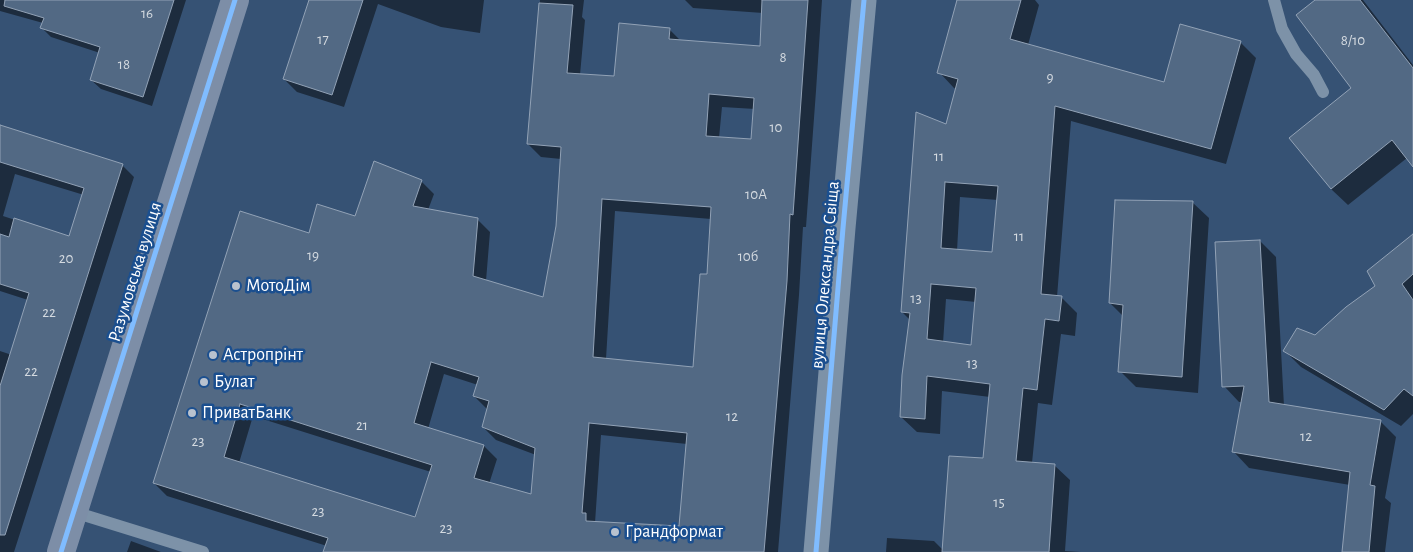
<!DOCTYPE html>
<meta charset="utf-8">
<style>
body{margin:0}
canvas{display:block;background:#365274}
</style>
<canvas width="1413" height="552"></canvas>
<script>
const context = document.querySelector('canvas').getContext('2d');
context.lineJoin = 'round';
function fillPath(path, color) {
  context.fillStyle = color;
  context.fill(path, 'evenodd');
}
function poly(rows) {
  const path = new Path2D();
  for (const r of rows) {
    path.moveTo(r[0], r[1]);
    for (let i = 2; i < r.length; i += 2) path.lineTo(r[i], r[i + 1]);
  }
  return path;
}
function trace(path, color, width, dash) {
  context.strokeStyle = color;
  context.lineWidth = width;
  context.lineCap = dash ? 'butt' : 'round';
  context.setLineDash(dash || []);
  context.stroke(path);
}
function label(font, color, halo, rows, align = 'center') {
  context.font = font + ' "Alegreya Sans",sans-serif';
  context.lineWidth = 5;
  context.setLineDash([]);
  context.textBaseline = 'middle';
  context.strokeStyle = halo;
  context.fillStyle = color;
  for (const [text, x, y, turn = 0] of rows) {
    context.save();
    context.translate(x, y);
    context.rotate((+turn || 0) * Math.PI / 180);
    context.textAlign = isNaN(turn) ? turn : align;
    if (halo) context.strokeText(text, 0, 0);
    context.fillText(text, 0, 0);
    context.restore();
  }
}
const shadow = poly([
 [0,0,186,0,152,106,101,89,91,80,100,53,51,37,42,28,43,23,0,11],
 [311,0,484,0,480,33,441,27,378,4,344,107,297,92,284,79],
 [540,0,584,0,582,17,585,20,580,75,615,78,669,29,681,41,761,47,763,13,693,8,685,0,822,0,816,91,806,227,803,227,799,295,778,552,325,552,327,546,167,496,154,483,310,235,356,218,421,181,434,194,428,210,477,219,490,232,486,281,544,298,557,226,561,159,541,157,528,144],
 [722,107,755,109,752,141,719,138],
 [615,211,711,219,708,275,694,368,606,359],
 [444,374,478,385,474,396,488,410,483,427,496,440,536,455,532,495,489,484,497,459,484,446,428,429],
 [253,416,431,472,416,519,239,463],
 [601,435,687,444,681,527,595,523],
 [959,0,1035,0,1039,5,1028,45,1165,84,1240,42,1256,58,1226,164,1071,121,1057,297,1061,297,1077,313,1075,336,1061,334,1052,405,1038,403,1032,463,1054,465,1070,480,1065,551,1081,552,886,552,887,538,934,541,944,551,984,459,990,397,942,391,940,434,917,432,901,417,910,320,902,312,957,89,954,88,939,72],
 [960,197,998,200,994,254,957,251],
 [946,299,976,302,972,346,943,343],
 [1317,0,1363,0,1413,65,1413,165,1407,158,1348,205,1331,189,1353,88],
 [0,127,122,165,134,177,14,552,0,552,0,351,12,355,28,300,0,291],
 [15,174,84,195,70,238,3,216],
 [1192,202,1209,218,1198,393,1136,387,1120,371,1123,316,1110,303],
 [1413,235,1413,414,1401,426,1301,367,1285,351,1315,337,1377,286],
 [1260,241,1276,257,1284,406,1380,421,1396,437,1385,498,1391,503,1385,552,1343,552,1350,485,1249,468,1234,452,1242,402,1239,402,1224,386],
 [131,541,161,552,127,552]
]);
const building = poly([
 [5,0,174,0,143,97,90,80,100,47,40,28,44,18,4,6,5,0],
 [309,0,363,0,332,95,283,79,309,0],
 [762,0,808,0,793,215,790,214,787,281,764,552,323,552,328,538,153,483,240,211,309,233,317,204,355,216,374,161,422,180,413,206,478,218,473,276,543,297,556,226,561,147,527,144,539,3,573,5,567,73,614,76,619,23,670,28,669,39,760,46,762,0],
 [709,94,754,98,751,139,706,136,709,94],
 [602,199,711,207,707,274,700,274,693,367,593,357,602,199],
 [431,362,479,377,473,396,489,401,482,427,535,448,531,494,474,478,484,445,414,423,431,362],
 [240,404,432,465,415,517,224,457,240,404],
 [589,423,687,433,679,526,586,521,586,513,582,513,589,423],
 [957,0,1021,0,1010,39,1164,82,1180,24,1241,41,1211,149,1055,106,1041,294,1062,296,1059,321,1045,319,1037,390,1023,388,1016,461,1055,464,1049,552,942,552,949,456,983,458,990,384,927,376,925,419,900,417,902,375,910,313,901,312,916,112,946,124,958,79,937,73,957,0],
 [945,182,998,186,992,252,941,248,945,182],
 [931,284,976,288,971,345,927,339,931,284],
 [1315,0,1360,0,1413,68,1413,167,1392,140,1331,189,1289,138,1351,88,1296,15,1315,0],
 [0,125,123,164,5,535,0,535,0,386,29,293,0,284,0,234,9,237,14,218,69,236,84,188,0,162,0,125],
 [1115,200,1193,201,1182,377,1118,372,1123,305,1109,303,1115,200],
 [1413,234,1413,274,1402,284,1413,300,1413,396,1404,389,1384,410,1283,351,1297,328,1315,335,1346,307,1375,286,1367,271,1413,234],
 [1260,240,1269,402,1381,420,1370,485,1375,486,1369,552,1342,552,1350,472,1232,452,1244,386,1222,387,1215,242,1260,240]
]);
const lane = poly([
 [1274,0,1282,29,1296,54,1314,75,1323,92],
 [74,512,203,552]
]);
const street = poly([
 [816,552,843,228,864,0]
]);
const primary = poly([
 [61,552,235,0]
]);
const cycleway = poly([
 [61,552,235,0],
 [816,552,843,228,864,0]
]);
const markers = [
 [236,286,5,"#b9c2ce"],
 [213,355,5,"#b9c2ce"],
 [204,382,5,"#b9c2ce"],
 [192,413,5,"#b9c2ce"],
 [615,532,5,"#b9c2ce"]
];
const numberNames = [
 ["16",147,13],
 ["17",323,39],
 ["8/10",1353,40],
 ["8",783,57],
 ["18",124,64],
 ["9",1050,77],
 ["10",776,127],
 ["11",939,156],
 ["10А",756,194],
 ["11",1019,236],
 ["19",313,255],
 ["10б",748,256],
 ["20",66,258],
 ["13",916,298],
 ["22",49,312],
 ["13",972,363],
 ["22",31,371],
 ["12",732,416],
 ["21",362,425],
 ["12",1306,436],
 ["23",198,441],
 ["15",999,502],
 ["23",318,511],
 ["23",446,528]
];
const streetNames = [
 ["Разумовська вулиця",135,272,-73],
 ["вулиця Олександра Свіща",825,275,-85]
];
const poiNames = [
 ["МотоДім",246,286],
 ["Астропрінт",223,355],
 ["Булат",214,382],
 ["ПриватБанк",202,413],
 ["Грандформат",625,532]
];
fillPath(shadow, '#0007');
fillPath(building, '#526984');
trace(building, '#92a2b6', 1);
trace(lane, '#7d92a8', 12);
trace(street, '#7d92a8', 25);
trace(primary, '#7d8ea7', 28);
trace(cycleway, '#80bcff', 5);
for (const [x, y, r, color] of markers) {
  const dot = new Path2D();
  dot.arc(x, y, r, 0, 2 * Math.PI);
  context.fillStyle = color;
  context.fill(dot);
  trace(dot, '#1b4f8f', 2);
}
label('15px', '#d4dae0', null, numberNames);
label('18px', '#fff', '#1b4f8f', streetNames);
label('18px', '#fff', '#1b4f8f', poiNames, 'left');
</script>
